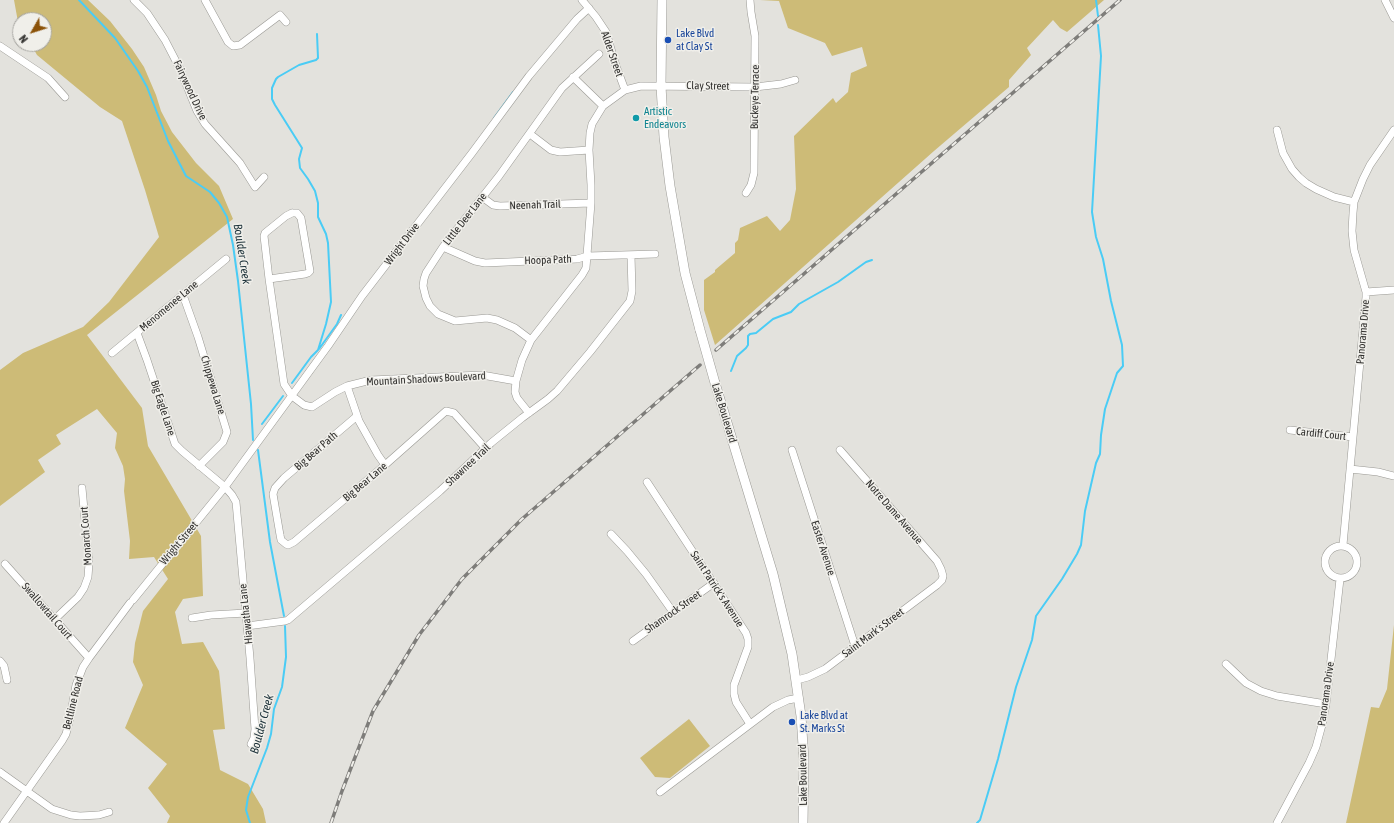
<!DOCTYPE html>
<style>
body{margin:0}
#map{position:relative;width:1394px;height:823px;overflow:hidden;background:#e3e2dd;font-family:"Asap Condensed",sans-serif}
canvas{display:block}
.north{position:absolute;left:12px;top:12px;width:40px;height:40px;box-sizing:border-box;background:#f0efea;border:1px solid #a4a39f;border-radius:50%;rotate:231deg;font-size:11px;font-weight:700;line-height:16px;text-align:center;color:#31302e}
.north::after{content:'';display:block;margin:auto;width:14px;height:18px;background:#8b5208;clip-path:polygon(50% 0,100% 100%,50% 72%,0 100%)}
</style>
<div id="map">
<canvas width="1394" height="823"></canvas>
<div class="north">N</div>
</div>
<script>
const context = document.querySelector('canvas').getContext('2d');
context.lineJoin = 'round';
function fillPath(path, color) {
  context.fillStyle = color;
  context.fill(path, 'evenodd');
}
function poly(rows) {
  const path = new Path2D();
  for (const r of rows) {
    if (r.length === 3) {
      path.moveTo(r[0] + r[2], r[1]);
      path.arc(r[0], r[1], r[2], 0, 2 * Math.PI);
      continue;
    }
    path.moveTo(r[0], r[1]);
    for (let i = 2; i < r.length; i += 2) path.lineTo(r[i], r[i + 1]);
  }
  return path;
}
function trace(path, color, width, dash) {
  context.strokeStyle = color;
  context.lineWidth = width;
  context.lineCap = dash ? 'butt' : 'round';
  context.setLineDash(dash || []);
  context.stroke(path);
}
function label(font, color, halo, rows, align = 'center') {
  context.font = font + ' "Asap Condensed",sans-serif';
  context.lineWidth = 3;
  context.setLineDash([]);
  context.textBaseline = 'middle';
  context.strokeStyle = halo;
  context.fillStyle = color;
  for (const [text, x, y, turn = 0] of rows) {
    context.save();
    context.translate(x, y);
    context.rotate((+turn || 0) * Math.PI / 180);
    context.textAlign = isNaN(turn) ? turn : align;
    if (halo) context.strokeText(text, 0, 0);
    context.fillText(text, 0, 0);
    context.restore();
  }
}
const green = poly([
 [14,0,88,0,110,21,132,49,144,67,156,95,161,111,172,132,196,163,219,186,233,219,87,335,142,408,148,446,201,536,203,596,183,599,175,612,182,644,203,642,219,671,225,729,213,730,220,770,248,784,263,809,266,823,167,823,170,816,148,788,167,764,125,728,143,685,133,662,135,643,143,611,168,579,154,557,129,559,130,541,124,491,125,479,123,466,115,448,117,433,97,409,56,435,61,444,38,460,45,472,0,506,0,370,23,353,83,327,109,302,159,237,145,190,122,121,100,107,37,55,31,44,44,44,44,20,20,20,20,25,18,22],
 [760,0,1104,0,1067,32,1060,28,1053,20,1027,48,1031,55,1009,80,1009,87,934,151,715,345,704,310,704,280,715,272,715,270,735,253,735,243,738,240,740,228,767,216,780,231,790,220,796,189,794,136,833,98,836,103,848,92,851,73,867,66,862,47,832,56,825,43,788,28,779,1],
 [1394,625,1394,823,1346,823,1371,707,1379,708,1387,689],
 [689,719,710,746,670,778,655,777,640,758]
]);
const stream = poly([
 [79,0,115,38,138,71,147,87,168,141,186,176,210,192,219,203,227,217,233,245,238,281,251,404,253,440],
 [1096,0,1098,16],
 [494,118,513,92],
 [319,349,337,324,341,315],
 [731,371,737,356,746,348,748,345,748,336,750,334,756,333,773,319,791,312,799,304,806,300,838,282,866,262,872,260],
 [292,383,311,357,318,350,326,324,331,302,328,243,326,234,318,217,318,203,315,191,308,179,300,168,299,159,302,148,275,105,272,99,272,88,276,79,278,77,299,65,316,60,318,58,317,34],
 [262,424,283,396],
 [258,450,270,542,284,616],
 [250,823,246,810,248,797,267,748,271,734,274,709,282,687,286,657,285,626],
 [977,823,980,820,998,759,1016,687,1032,640,1036,616,1062,579,1077,554,1081,545,1085,511,1096,463,1100,454,1101,435,1105,409,1117,373,1123,366,1122,345,1111,301,1103,259,1096,237,1092,212,1101,56,1098,25]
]);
const street = poly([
 [134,0,147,13,165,40,180,69,197,111,205,124,240,163,255,187,264,177],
 [205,0,228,42,233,46,240,45,280,15,286,22],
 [582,0,596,17,606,32,616,66,625,90],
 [1385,0,1394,18],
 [0,46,48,78,65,97],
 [573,77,603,106],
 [1277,130,1283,153,1292,169,1299,177,1306,183,1316,189,1334,197,1354,202],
 [530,134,551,150,560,152,589,150],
 [746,193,751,185,754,173,755,36,751,12,750,0],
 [482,197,493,205,500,206,591,203],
 [292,213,297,213,301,218,310,271,308,273,305,274,269,279,264,236,265,233,286,216,292,213],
 [443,247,475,261,485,263,577,259,588,256,655,254],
 [269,279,284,384,292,396,304,405,312,407,335,392,347,386,371,380,482,375,516,381],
 [1366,292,1394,290],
 [183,295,198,337,227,432,223,442,199,466],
 [137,333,147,360,175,444,182,451,225,487,232,495,236,502,250,658,255,729,254,738,251,744],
 [531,340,515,328,497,320,487,318,455,321,438,314,430,306,426,298,423,286,424,279,426,273,443,247,499,176,562,88,599,54],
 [112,353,226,259],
 [347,386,359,421,378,455,385,465],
 [529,413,517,398,515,392,516,381,522,360,531,340,582,275,586,268,591,203,591,185,589,150,590,133,592,124,603,106,625,90,641,86,755,87,781,84,795,80],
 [357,416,284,478,275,488,273,494,280,535,281,540,286,544,288,545,294,542,385,465,446,411,454,413,486,449],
 [1290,430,1353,437],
 [792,450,855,646],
 [1350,469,1378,472,1394,476],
 [647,482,746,633,748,639,748,647,734,685,734,694,736,702,750,724],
 [611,534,627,551,646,574,673,612],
 [1343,545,1366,297,1366,292,1354,250,1352,231,1353,213,1354,202,1363,179,1370,165,1394,130],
 [1341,562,16],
 [5,564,89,658],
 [133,600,225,487,328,346,362,296,472,153,529,76,577,19,589,8],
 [192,618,211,615,246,613],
 [55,619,78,597,84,588,88,577,89,563,82,488],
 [247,626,285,621,288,620,440,491,491,443,522,418,548,399,557,391,590,352,630,301,632,291,631,255],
 [633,641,714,583],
 [0,661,4,666,7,680],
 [1226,664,1246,683,1261,691,1277,696,1326,704],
 [797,680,808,677,825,669,937,585,942,580,943,576,941,569,937,561,840,450],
 [0,772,52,809,71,815,80,816,99,815,109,812],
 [660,792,773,707,788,700,799,698],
 [4,823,62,741,66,734,70,718,76,685,83,667,89,658,130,603],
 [1277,823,1309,763,1316,747,1322,725,1326,704,1340,579]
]);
const secondary = poly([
 [662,0,661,86,664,137,670,186,685,273,700,330],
 [715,383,773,574,792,654,801,716,804,760,803,823]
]);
const rail = poly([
 [716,350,1120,0],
 [331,823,342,791,373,711,419,635,462,579,522,519,700,365]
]);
const secondaryBridge = poly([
 [700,330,715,383]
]);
const markers = [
 [668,40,4,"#1a4fb4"],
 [636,118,4,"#0f9aa8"],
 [792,722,4,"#1a4fb4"]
];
const transitNames = [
 ["Lake Blvd",676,34],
 ["at Clay St",676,47],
 ["Lake Blvd at",800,716],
 ["St. Marks St",800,729]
];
const streetNames = [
 ["Alder Street",612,54,71],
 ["Clay Street",708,86,1],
 ["Fairywood Drive",190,90,65],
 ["Buckeye Terrace",755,97,-89],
 ["Neenah Trail",535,205,-2],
 ["Little Deer Lane",465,219,-52],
 ["Wright Drive",402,244,-53],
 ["Hoopa Path",548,260,-2],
 ["Menomenee Lane",169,306,-40],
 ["Panorama Drive",1363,332,-85],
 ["Mountain Shadows Boulevard",426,379,-3],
 ["Chippewa Lane",213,385,73],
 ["Big Eagle Lane",163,408,72],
 ["Lake Boulevard",724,413,73],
 ["Cardiff Court",1321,434,6],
 ["Big Bear Path",316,451,-41],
 ["Shawnee Trail",468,465,-43],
 ["Big Bear Lane",365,482,-40],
 ["Notre Dame Avenue",894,512,49],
 ["Monarch Court",86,536,-94],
 ["Wright Street",179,543,-50],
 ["Easter Avenue",823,548,72],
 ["Saint Patrick's Avenue",717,589,57],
 ["Swallowtail Court",47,611,49],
 ["Shamrock Street",673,612,-35],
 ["Hiawatha Lane",246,614,-96],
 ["Saint Mark's Street",873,633,-37],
 ["Panorama Drive",1326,694,-82],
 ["Beltline Road",73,703,-76],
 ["Lake Boulevard",803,775,-91]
];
const cultureNames = [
 ["Artistic",644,112],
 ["Endeavors",644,125]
];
const waterNames = [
 ["Boulder Creek",242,254,81],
 ["Boulder Creek",262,724,-75]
];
fillPath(green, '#cdbb77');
trace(stream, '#4accf5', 2);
trace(street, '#999893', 8);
trace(secondary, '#999893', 10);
trace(street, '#fff', 7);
trace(secondary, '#fff', 9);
trace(rail, '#7e7d7a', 3.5);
trace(rail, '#f0efea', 2, [6]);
trace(secondaryBridge, '#999893', 10, []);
trace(secondaryBridge, '#fff', 9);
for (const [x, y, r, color] of markers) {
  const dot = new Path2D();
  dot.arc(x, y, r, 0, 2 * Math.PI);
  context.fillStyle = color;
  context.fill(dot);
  trace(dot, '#f0efea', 1.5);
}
label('11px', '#164399', '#f0efea', transitNames, 'left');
label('11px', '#31302e', '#f0efea', streetNames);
label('11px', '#0d838f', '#f0efea', cultureNames, 'left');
label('italic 12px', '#1e333b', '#f0efea', waterNames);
</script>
